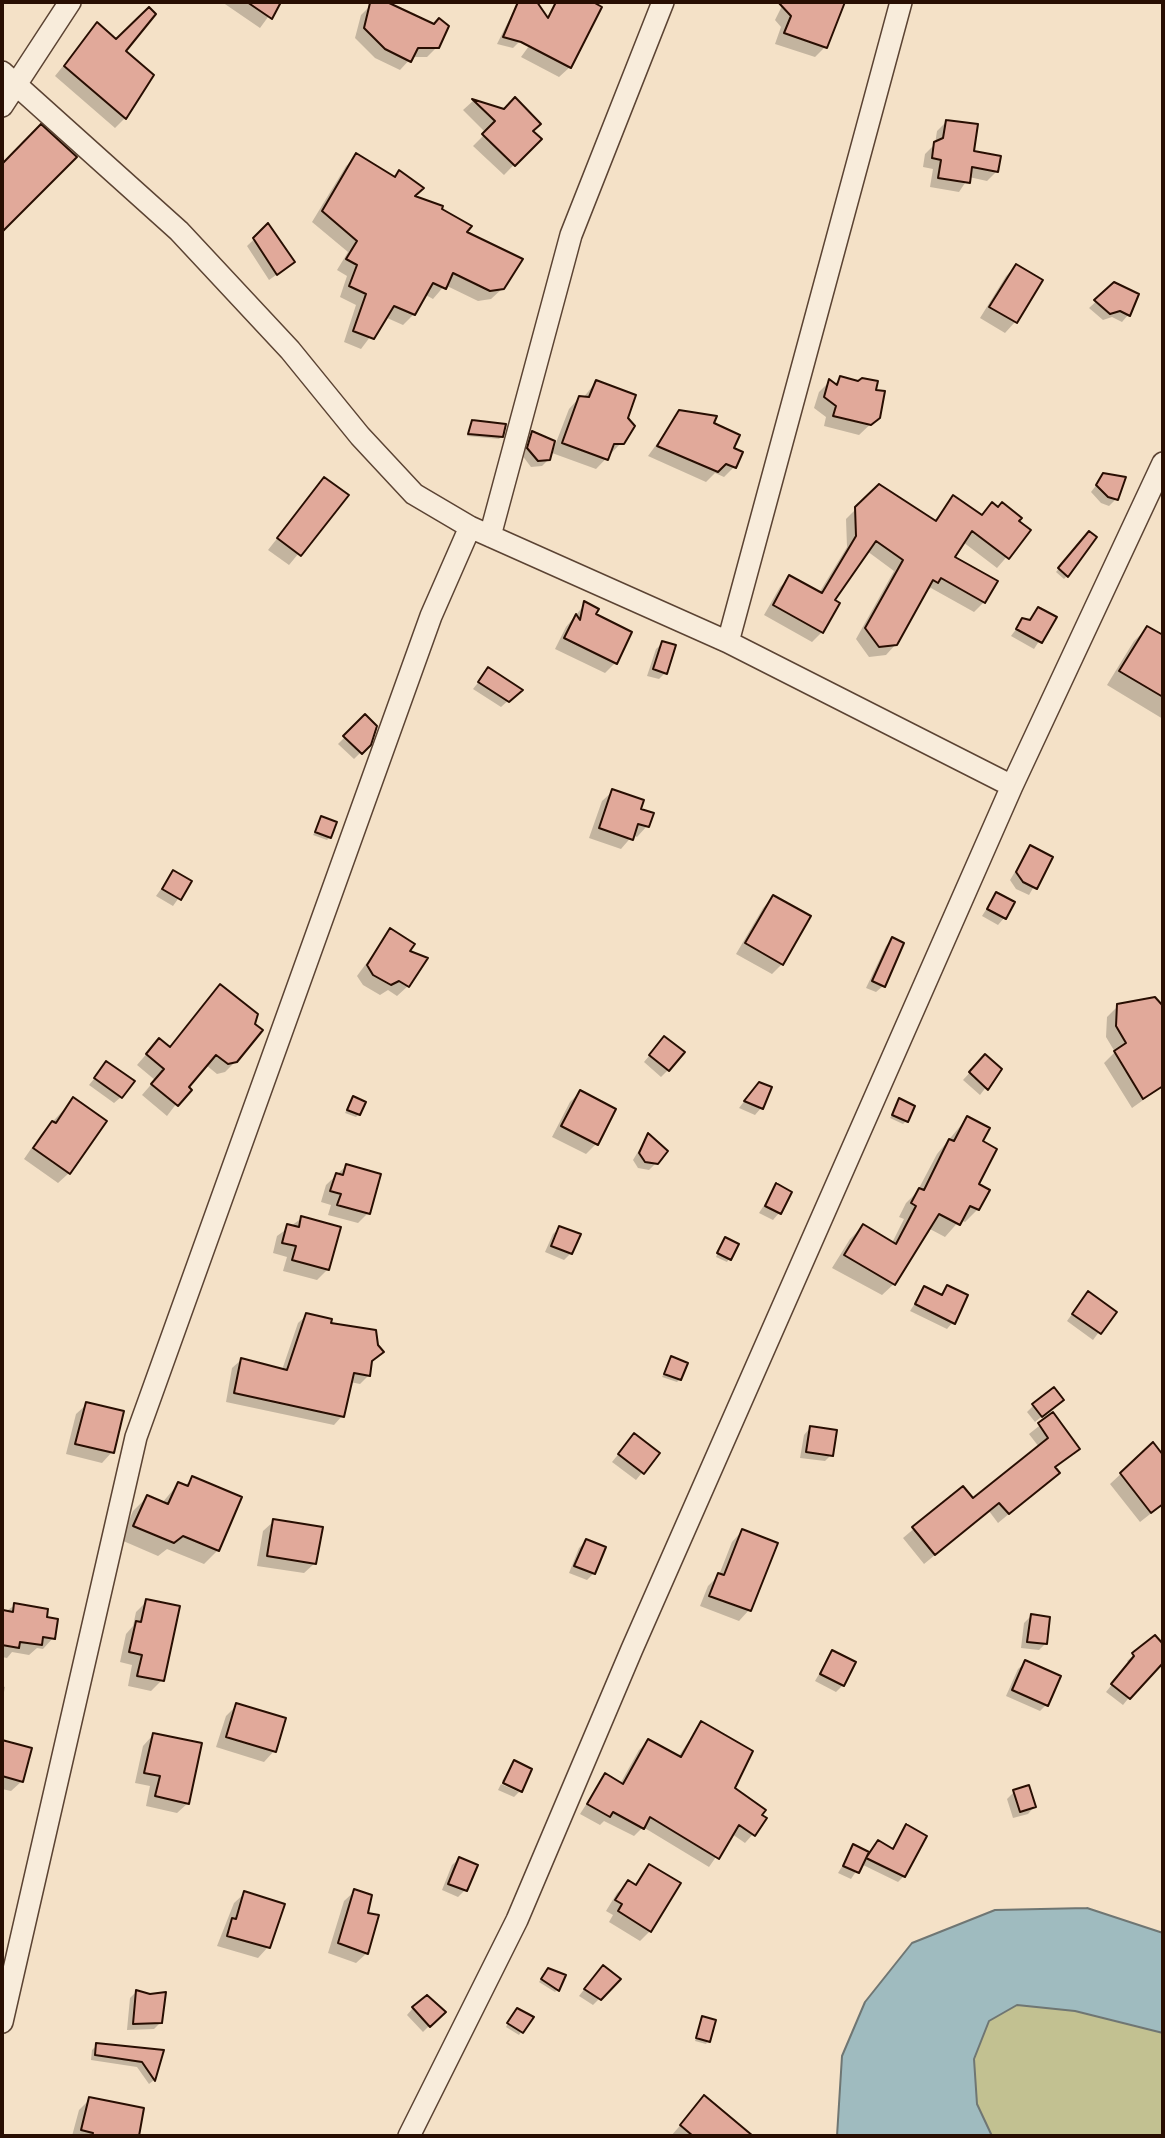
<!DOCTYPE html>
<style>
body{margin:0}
#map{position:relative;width:1165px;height:2138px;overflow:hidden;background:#f4e1c7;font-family:Alegreya,serif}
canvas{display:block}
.frame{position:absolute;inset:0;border:4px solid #280e02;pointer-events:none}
</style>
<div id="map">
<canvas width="1165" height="2138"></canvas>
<div class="frame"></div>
</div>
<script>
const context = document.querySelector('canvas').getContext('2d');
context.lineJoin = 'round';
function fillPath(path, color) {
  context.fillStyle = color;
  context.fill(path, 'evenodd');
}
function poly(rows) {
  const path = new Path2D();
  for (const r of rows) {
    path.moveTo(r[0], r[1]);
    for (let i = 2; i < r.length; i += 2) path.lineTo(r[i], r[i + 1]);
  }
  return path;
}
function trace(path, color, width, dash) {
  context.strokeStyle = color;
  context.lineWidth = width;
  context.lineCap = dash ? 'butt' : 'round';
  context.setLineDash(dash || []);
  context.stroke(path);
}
const green = poly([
 [1017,2005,1075,2011,1163,2033,1163,2136,992,2136,977,2104,974,2059,989,2021]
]);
const water = poly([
 [1087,1908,1163,1933,1163,2033,1075,2011,1017,2005,989,2021,974,2059,977,2104,992,2136,837,2136,842,2056,865,2002,912,1943,995,1910,1087,1908]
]);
const shadow = poly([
 [222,2,279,2,260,28],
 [518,2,538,2,520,41,513,48,497,44],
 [561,2,589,2,600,8,570,67,559,77,521,57],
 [784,2,843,3,825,47,815,57,775,44,781,27,775,20],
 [371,5,437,47,427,57,412,57,400,70,375,58,355,38,361,15],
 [97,24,124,51,125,118,115,128,55,76],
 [473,101,504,111,539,139,504,175,473,146,486,133,463,110],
 [946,122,972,153,996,172,987,181,969,177,959,192,930,187,933,169,923,167,925,154,935,144,937,131],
 [357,155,393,178,399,172,413,197,439,210,465,233,503,288,491,299,478,301,445,285,433,299,424,294,414,314,403,325,385,317,361,349,344,342,356,305,340,297,347,276,337,270,348,252,312,222,346,166],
 [268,226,286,268,269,280,247,246],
 [1016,266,1040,281,1015,322,1005,333,980,318,1006,276],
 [1114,285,1136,295,1128,315,1122,322,1112,317,1103,320,1089,308],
 [840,378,874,391,878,417,859,435,824,426,826,417,814,408,819,392,829,382,834,385],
 [596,382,626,418,622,442,596,469,552,453,569,409,579,398,583,398],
 [680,412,712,424,734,467,724,477,715,473,706,482,648,456],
 [473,421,502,436,499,439,467,436],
 [532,433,549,459,542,466,531,467,522,455,526,440],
 [1104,475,1116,499,1109,506,1101,503,1091,492],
 [324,479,347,495,289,565,268,550],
 [879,486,934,521,953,497,981,516,992,504,1029,531,997,568,963,542,953,558,984,602,974,612,931,588,925,591,896,644,886,655,869,657,856,639,894,571,867,551,832,600,822,632,812,642,764,615,780,587,790,577,819,593,847,547,846,519],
 [1089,533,1067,576,1064,579,1056,572],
 [585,604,594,615,616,662,605,673,555,649,566,627],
 [1038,609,1054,618,1034,649,1011,636,1023,620,1028,621],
 [1147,628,1163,637,1163,719,1107,685,1134,641],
 [663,643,665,673,659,679,647,676,656,649],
 [488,670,520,690,501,707,473,689],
 [365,717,369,744,354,759,338,744],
 [613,791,638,810,647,826,637,837,633,835,621,849,589,838,602,801],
 [322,818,330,837,327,840,313,835],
 [1030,847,1051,858,1029,895,1016,889,1010,880],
 [173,872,190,882,173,906,156,896],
 [996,894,1004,918,998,925,982,916],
 [773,897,782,964,772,974,736,954,763,908],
 [390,931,408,986,397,996,388,990,380,995,363,985,357,976],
 [892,939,883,986,876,992,866,988,886,946],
 [210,997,236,1061,225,1072,217,1074,206,1065,167,1116,142,1095,155,1080,137,1065,149,1051,168,1049],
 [1155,999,1163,1009,1160,1022,1163,1027,1163,1068,1159,1072,1163,1086,1132,1108,1104,1063,1115,1052,1106,1037,1107,1017,1118,1006],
 [658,1045,668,1070,661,1077,644,1062],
 [985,1056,999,1070,980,1095,963,1080],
 [107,1063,121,1097,114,1103,89,1085],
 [752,1091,761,1108,755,1115,739,1108],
 [580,1092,596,1144,586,1154,552,1137,570,1102],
 [353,1098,359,1114,356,1117,345,1113],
 [73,1100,69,1173,58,1183,24,1159,42,1133],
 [900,1100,906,1121,903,1124,890,1118],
 [967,1118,980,1142,978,1209,965,1222,960,1220,945,1237,928,1228,896,1282,882,1295,832,1268,850,1239,863,1226,892,1243,904,1219,899,1217,906,1203,917,1192,937,1154],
 [648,1135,656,1163,649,1170,638,1168,633,1160],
 [346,1166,368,1213,358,1223,328,1215,331,1205,321,1202,326,1185],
 [777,1185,779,1213,773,1220,759,1213],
 [302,1218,328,1269,317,1280,283,1271,287,1257,273,1253,277,1236],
 [559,1228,571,1253,564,1260,545,1252,553,1234],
 [723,1242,737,1245,727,1262,716,1257],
 [948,1288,953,1322,947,1329,910,1311,924,1289,940,1296],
 [1082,1300,1114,1312,1093,1340,1067,1321],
 [307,1315,377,1346,382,1352,371,1363,369,1375,360,1384,350,1382,342,1416,334,1425,226,1402,232,1368,241,1360,282,1370,298,1323],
 [671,1359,680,1379,677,1382,662,1377],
 [1062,1400,1035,1422,1027,1412,1034,1405],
 [87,1404,112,1452,102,1463,66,1454,76,1414],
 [1053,1415,1078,1448,1054,1469,1058,1473,998,1523,989,1511,924,1564,903,1538,962,1488,972,1501,1039,1447,1029,1434],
 [810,1428,831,1455,825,1461,800,1458,804,1435],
 [634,1435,658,1453,636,1480,612,1462],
 [1153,1444,1163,1457,1163,1504,1140,1522,1110,1484],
 [192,1478,218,1550,204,1564,167,1549,158,1556,121,1540,133,1511,147,1497,162,1503,178,1484,184,1487],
 [274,1521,315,1563,304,1573,257,1566,263,1531],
 [742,1531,775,1544,749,1610,739,1621,700,1606,708,1586,719,1575,732,1542],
 [586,1541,594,1573,587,1580,569,1573,579,1548],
 [147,1601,162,1680,151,1691,128,1686,132,1665,120,1662,126,1634,133,1626,136,1612],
 [15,1605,45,1619,53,1638,43,1649,37,1648,29,1655,12,1652,7,1658,2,1657,2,1614],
 [1031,1616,1045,1644,1039,1650,1021,1648,1024,1623],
 [1155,1637,1163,1647,1163,1662,1147,1675,1123,1705,1106,1692,1129,1663,1127,1661],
 [832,1652,843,1685,836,1692,815,1681],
 [1025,1663,1047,1704,1040,1711,1006,1696,1018,1669],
 [2,1686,5,1687,2,1702],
 [237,1705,274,1751,264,1762,216,1747,226,1716],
 [701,1723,753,1834,745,1843,732,1834,709,1867,643,1827,634,1836,604,1821,600,1825,580,1814,605,1775,620,1784,639,1750,648,1741,678,1757],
 [153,1735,188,1803,177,1813,146,1806,150,1786,135,1783,143,1746],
 [2,1742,30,1749,22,1781,11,1791,2,1789],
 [514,1762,520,1789,502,1781],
 [501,1784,519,1792,514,1797,498,1790],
 [1014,1792,1034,1807,1028,1814,1013,1818,1007,1799],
 [906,1827,904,1876,898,1882,861,1864,851,1879,838,1873,854,1847,869,1853,878,1842,891,1850],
 [459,1859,465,1890,458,1897,442,1890,452,1865],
 [650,1866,650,1931,640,1941,609,1922,613,1915,606,1911,617,1893,628,1883,633,1886],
 [355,1891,366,1914,367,1953,356,1963,328,1953,344,1901],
 [245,1893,268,1947,258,1958,217,1946,234,1903],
 [546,1973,557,1990,555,1992,539,1982],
 [596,1974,619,1979,593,2005,579,1996],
 [136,1992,161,2022,154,2029,127,2030,130,1998],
 [413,2008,443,2012,423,2032,407,2015],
 [514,2013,531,2018,519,2035,506,2027],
 [703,2018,708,2041,706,2044,695,2041],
 [97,2045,162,2051,154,2080,149,2084,137,2067,91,2060,92,2050],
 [704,2098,751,2136,671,2136],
 [90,2099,142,2109,137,2136,72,2136,79,2110]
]);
const building = poly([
 [247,2,281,2,272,19,247,2],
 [377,2,387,2,434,24,439,18,449,26,439,48,418,48,411,62,385,49,364,28,370,3,377,2],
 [518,2,537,2,548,18,556,2,593,2,602,7,571,68,521,42,503,37,518,2],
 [778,2,845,2,827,48,784,33,791,16,778,2],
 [149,7,156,14,126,51,154,75,126,119,64,66,97,22,116,39,149,7],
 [515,97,541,124,533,131,542,139,515,166,482,134,495,121,472,99,504,109,515,97],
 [946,120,978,124,974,151,1001,156,998,172,972,167,970,183,938,178,941,160,932,158,934,142,943,138,946,120],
 [41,124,77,157,2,232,2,164,41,124],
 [356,153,395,177,399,170,424,188,415,196,443,206,442,209,472,226,467,232,523,259,504,289,490,291,453,273,446,289,433,283,415,315,394,306,374,339,353,331,366,294,349,286,357,265,346,259,357,241,322,211,356,153],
 [268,223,295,262,277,275,253,238,268,223],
 [1016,264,1043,280,1017,323,989,307,1016,264],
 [1114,282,1139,294,1130,316,1120,311,1110,314,1094,300,1114,282],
 [840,376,858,381,862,378,878,381,876,390,885,391,880,418,871,425,833,416,836,406,824,397,829,379,837,385,840,376],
 [596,380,636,395,628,418,635,426,624,444,614,444,608,460,562,443,579,396,589,397,596,380],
 [679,410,717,416,714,423,740,435,734,448,743,452,736,468,726,464,718,472,657,446,679,410],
 [472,420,506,424,503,437,468,434,472,420],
 [532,431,555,441,550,460,538,461,527,448,532,431],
 [1103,473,1126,477,1118,500,1108,497,1096,485,1103,473],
 [324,477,349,495,301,556,277,538,324,477],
 [879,484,936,521,953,495,982,515,992,502,998,507,1002,502,1022,518,1019,521,1031,530,1009,559,972,531,955,557,998,581,985,603,941,578,938,583,933,580,897,645,879,647,865,628,903,560,876,541,835,600,840,603,823,633,773,605,789,575,822,593,856,536,855,507,879,484],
 [1089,531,1097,537,1068,577,1058,568,1089,531],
 [584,601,599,609,596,614,632,632,617,664,564,638,576,614,580,620,584,601],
 [1038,607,1057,617,1042,643,1016,629,1022,618,1030,620,1038,607],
 [1147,626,1163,635,1163,697,1119,671,1147,626],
 [662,641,676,645,667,674,653,669,662,641],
 [488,667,523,690,509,702,478,682,488,667],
 [365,714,377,726,371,745,362,754,343,736,365,714],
 [612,789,644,800,641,809,654,813,649,827,638,824,633,840,599,828,612,789],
 [321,816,337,822,331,838,315,832,321,816],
 [1030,845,1053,857,1037,889,1023,882,1016,872,1030,845],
 [173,870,192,881,181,900,162,889,173,870],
 [996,892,1015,902,1006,919,987,909,996,892],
 [773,895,811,916,783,965,745,943,773,895],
 [390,928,415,944,410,951,428,958,409,987,399,981,391,985,373,975,367,965,390,928],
 [892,937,904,943,885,987,872,981,892,937],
 [220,984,258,1014,255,1024,263,1030,237,1062,228,1064,216,1055,189,1087,192,1090,178,1106,151,1084,164,1069,146,1054,159,1038,170,1047,220,984],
 [1155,997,1163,1006,1163,1086,1143,1099,1114,1051,1126,1043,1116,1026,1117,1004,1155,997],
 [664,1036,685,1052,669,1071,649,1055,664,1036],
 [985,1054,1002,1069,988,1090,969,1072,985,1054],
 [106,1061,135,1081,122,1098,94,1078,106,1061],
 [759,1082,772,1087,763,1109,744,1101,759,1082],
 [580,1090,616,1109,598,1145,561,1126,580,1090],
 [353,1096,366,1102,360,1115,347,1110,353,1096],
 [73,1097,107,1121,70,1174,33,1148,52,1121,56,1123,73,1097],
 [899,1098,915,1106,908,1122,892,1115,899,1098],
 [967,1116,990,1128,983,1141,997,1149,979,1184,990,1190,979,1210,970,1206,960,1225,939,1214,895,1285,844,1255,863,1224,896,1244,916,1206,911,1203,919,1188,924,1190,949,1139,954,1141,967,1116],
 [648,1133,668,1151,658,1164,645,1162,639,1153,648,1133],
 [346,1164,381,1174,370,1214,337,1205,341,1194,330,1191,336,1173,343,1175,346,1164],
 [776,1183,792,1192,781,1214,765,1206,776,1183],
 [301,1216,341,1227,329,1270,292,1260,296,1246,282,1243,287,1224,299,1227,301,1216],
 [559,1226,581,1234,572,1254,551,1246,559,1226],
 [725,1237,739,1244,731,1260,717,1253,725,1237],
 [947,1285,968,1295,955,1324,915,1304,924,1286,942,1295,947,1285],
 [1088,1291,1117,1312,1101,1334,1072,1314,1088,1291],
 [306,1313,332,1319,331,1323,376,1330,378,1345,384,1352,372,1361,370,1376,354,1373,344,1417,234,1393,241,1358,287,1370,306,1313],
 [671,1356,688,1363,681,1380,664,1374,671,1356],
 [1054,1387,1064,1400,1042,1417,1032,1404,1054,1387],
 [86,1402,124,1411,114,1453,75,1444,86,1402],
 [1053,1412,1080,1449,1055,1467,1060,1473,1009,1514,999,1503,935,1555,912,1527,963,1486,973,1498,1048,1438,1038,1423,1053,1412],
 [810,1426,837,1430,833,1456,806,1452,810,1426],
 [634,1433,660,1453,644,1474,618,1454,634,1433],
 [1153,1442,1163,1455,1163,1504,1151,1513,1120,1473,1153,1442],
 [192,1476,242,1497,219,1551,183,1536,174,1543,133,1526,147,1495,168,1504,178,1482,188,1486,192,1476],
 [273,1519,323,1527,316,1564,267,1556,273,1519],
 [742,1529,778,1543,751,1611,709,1596,718,1573,724,1575,742,1529],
 [586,1539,606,1547,595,1574,574,1566,586,1539],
 [146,1599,180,1606,164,1681,137,1676,142,1655,129,1652,136,1621,141,1622,146,1599],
 [14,1603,48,1609,47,1617,58,1619,55,1639,43,1637,42,1645,20,1642,19,1648,2,1645,3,1610,13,1612,14,1603],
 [1031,1614,1050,1617,1047,1644,1027,1642,1031,1614],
 [1155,1635,1163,1644,1163,1663,1130,1699,1111,1684,1134,1656,1132,1653,1155,1635],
 [832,1650,856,1662,844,1686,820,1674,832,1650],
 [1025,1660,1061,1676,1048,1706,1012,1690,1025,1660],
 [236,1703,286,1718,276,1752,226,1737,236,1703],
 [701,1721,753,1751,735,1788,766,1810,762,1815,767,1818,755,1836,739,1825,719,1859,650,1817,644,1829,613,1812,610,1817,587,1804,605,1773,623,1784,648,1739,681,1757,701,1721],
 [153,1733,202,1743,189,1804,155,1796,160,1776,144,1773,153,1733],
 [2,1740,32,1748,23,1782,2,1776,2,1740],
 [514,1760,532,1769,522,1792,503,1783,514,1760],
 [1029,1785,1036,1807,1020,1812,1013,1790,1029,1785],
 [906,1824,927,1836,905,1877,866,1858,878,1840,893,1849,906,1824],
 [853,1844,869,1852,859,1873,843,1866,853,1844],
 [459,1857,478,1865,467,1891,448,1884,459,1857],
 [649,1864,681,1883,651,1932,618,1911,622,1904,615,1900,628,1880,636,1885,649,1864],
 [354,1889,372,1895,368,1913,379,1915,368,1954,338,1943,354,1889],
 [244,1891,285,1904,270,1948,227,1936,232,1918,236,1919,244,1891],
 [603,1965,621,1979,601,2000,584,1989,603,1965],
 [548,1968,566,1975,559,1991,541,1979,548,1968],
 [136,1990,150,1994,166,1992,162,2023,133,2024,136,1990],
 [427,1995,446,2012,430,2027,412,2007,427,1995],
 [517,2008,534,2017,523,2033,507,2023,517,2008],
 [702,2016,716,2020,710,2042,696,2038,702,2016],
 [96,2043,164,2050,155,2081,142,2062,95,2055,96,2043],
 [704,2095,753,2136,693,2136,680,2125,704,2095],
 [89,2097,144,2108,139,2136,92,2136,93,2133,81,2130,89,2097]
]);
const minor = poly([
 [2,72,179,231,290,350,360,436,414,494,470,527,728,642,1012,786],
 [2,106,70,2],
 [490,536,571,235,663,2],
 [728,642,901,2],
 [2,2022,136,1437,431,616,470,527],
 [409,2136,517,1920,632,1649,1012,786,1163,463]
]);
fillPath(green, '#c2c191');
fillPath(water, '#9fbbbf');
trace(water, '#6f7673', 2);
fillPath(shadow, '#0003');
fillPath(building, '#e1a99a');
trace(building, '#280e02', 2);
trace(minor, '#5b4333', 24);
trace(minor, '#f8ecdb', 21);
</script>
